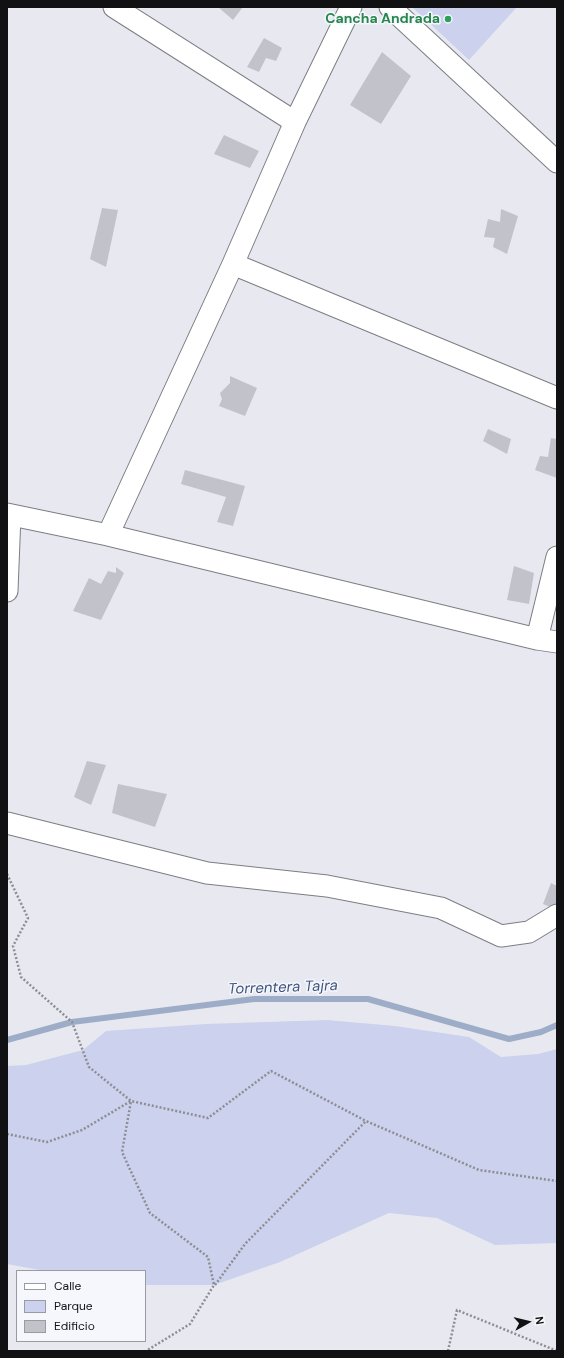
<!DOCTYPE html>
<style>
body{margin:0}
#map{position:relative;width:564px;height:1358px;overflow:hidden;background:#e8e9f0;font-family:"DM Sans",sans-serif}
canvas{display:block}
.frame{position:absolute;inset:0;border:8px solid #111114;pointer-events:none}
.legend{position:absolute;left:16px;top:1270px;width:130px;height:72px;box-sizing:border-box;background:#f5f7fd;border:1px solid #9a9ba0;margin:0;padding:5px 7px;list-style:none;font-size:12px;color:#111114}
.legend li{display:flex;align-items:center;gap:8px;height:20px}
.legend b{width:20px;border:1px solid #9a9ba0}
.north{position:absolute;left:508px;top:1302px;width:40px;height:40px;-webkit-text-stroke:3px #f5f7fd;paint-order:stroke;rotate:82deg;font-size:11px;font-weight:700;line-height:16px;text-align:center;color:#111114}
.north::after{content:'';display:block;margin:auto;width:14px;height:18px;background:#111114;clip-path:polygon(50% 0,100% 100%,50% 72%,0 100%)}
</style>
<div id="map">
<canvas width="564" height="1358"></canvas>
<div class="frame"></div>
<ul class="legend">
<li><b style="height:5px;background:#fff"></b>Calle</li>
<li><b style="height:11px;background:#ccd1ee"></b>Parque</li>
<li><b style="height:11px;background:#c2c3ca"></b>Edificio</li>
</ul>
<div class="north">N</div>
</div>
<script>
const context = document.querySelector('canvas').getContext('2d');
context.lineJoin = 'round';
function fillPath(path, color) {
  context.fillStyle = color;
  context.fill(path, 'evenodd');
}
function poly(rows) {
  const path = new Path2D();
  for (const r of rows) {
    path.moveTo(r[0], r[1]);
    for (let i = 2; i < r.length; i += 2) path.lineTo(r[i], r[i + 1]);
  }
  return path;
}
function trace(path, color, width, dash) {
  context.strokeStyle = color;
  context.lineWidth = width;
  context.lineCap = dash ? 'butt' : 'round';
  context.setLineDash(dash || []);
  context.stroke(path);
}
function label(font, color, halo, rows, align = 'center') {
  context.font = font + ' "DM Sans",sans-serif';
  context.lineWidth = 3;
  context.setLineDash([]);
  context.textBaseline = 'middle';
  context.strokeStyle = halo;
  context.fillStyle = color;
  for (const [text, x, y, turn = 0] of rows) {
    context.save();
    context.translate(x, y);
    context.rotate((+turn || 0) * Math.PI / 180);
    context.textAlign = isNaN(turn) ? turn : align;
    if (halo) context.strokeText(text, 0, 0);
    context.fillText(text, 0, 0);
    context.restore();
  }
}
const green = poly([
 [412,7,517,7,469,60],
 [327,1020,395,1026,469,1037,501,1057,538,1054,557,1049,557,1243,495,1245,437,1218,389,1213,280,1262,214,1285,145,1285,145,1271,45,1271,7,1264,7,1066,26,1065,83,1050,106,1031,205,1024]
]);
const stream = poly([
 [7,1040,72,1022,254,999,368,999,509,1039,541,1032,557,1025]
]);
const building = poly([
 [218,7,243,7,233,20],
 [264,38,282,48,276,61,266,58,259,72,247,67],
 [382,52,411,76,381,124,350,105],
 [224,135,259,151,250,168,214,154],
 [102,208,118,210,106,267,90,259],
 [501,209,518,216,507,254,493,247,495,238,484,237,488,219,500,222],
 [230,376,257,388,245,416,219,406,222,399,220,393,230,383],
 [488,429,511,439,507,454,483,441],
 [551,438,557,439,557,478,535,470,540,456,548,457],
 [185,470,245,486,233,526,217,522,226,497,181,484],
 [514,566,534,573,529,604,507,600],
 [116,567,124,573,101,620,73,611,89,578,101,584,108,571,116,573],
 [87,761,106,765,91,805,74,797],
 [118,784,167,794,155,827,112,813],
 [551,883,557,886,557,904,555,909,543,904]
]);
const path = poly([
 [7,874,28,918,13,946,21,977,72,1022,89,1067,131,1101,122,1152,150,1213,208,1257,214,1285,190,1324,146,1351],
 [7,1134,47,1142,82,1130,131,1101,208,1118,271,1071,366,1121],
 [215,1285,245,1244,366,1121,479,1170,557,1181],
 [448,1351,457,1310,557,1351]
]);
const minor = poly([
 [114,7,295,122],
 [390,7,557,162],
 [233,264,557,398],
 [7,514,108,535,537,639,557,642],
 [108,535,233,264,295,122,351,7],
 [7,591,10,515],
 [537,639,557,557],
 [7,823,207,873,327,886,441,908,501,936,529,932,557,915]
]);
const markers = [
 [448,19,4,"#2e9e5b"]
];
const leisureNames = [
 ["Cancha Andrada",440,19]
];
const waterNames = [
 ["Torrentera Tajra",283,988,-2]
];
fillPath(green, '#ccd1ee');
trace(stream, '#9eadc7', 6);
fillPath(building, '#c2c3ca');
trace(minor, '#7d7e84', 23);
trace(path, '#8d8e93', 2.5, [2, 2]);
trace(minor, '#fff', 21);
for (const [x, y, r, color] of markers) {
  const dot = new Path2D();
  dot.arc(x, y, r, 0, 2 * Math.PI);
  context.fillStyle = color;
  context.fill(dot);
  trace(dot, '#f5f7fd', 1.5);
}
label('bold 14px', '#27864d', '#f5f7fd', leisureNames, 'right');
label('italic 15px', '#3f557d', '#f5f7fd', waterNames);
</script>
